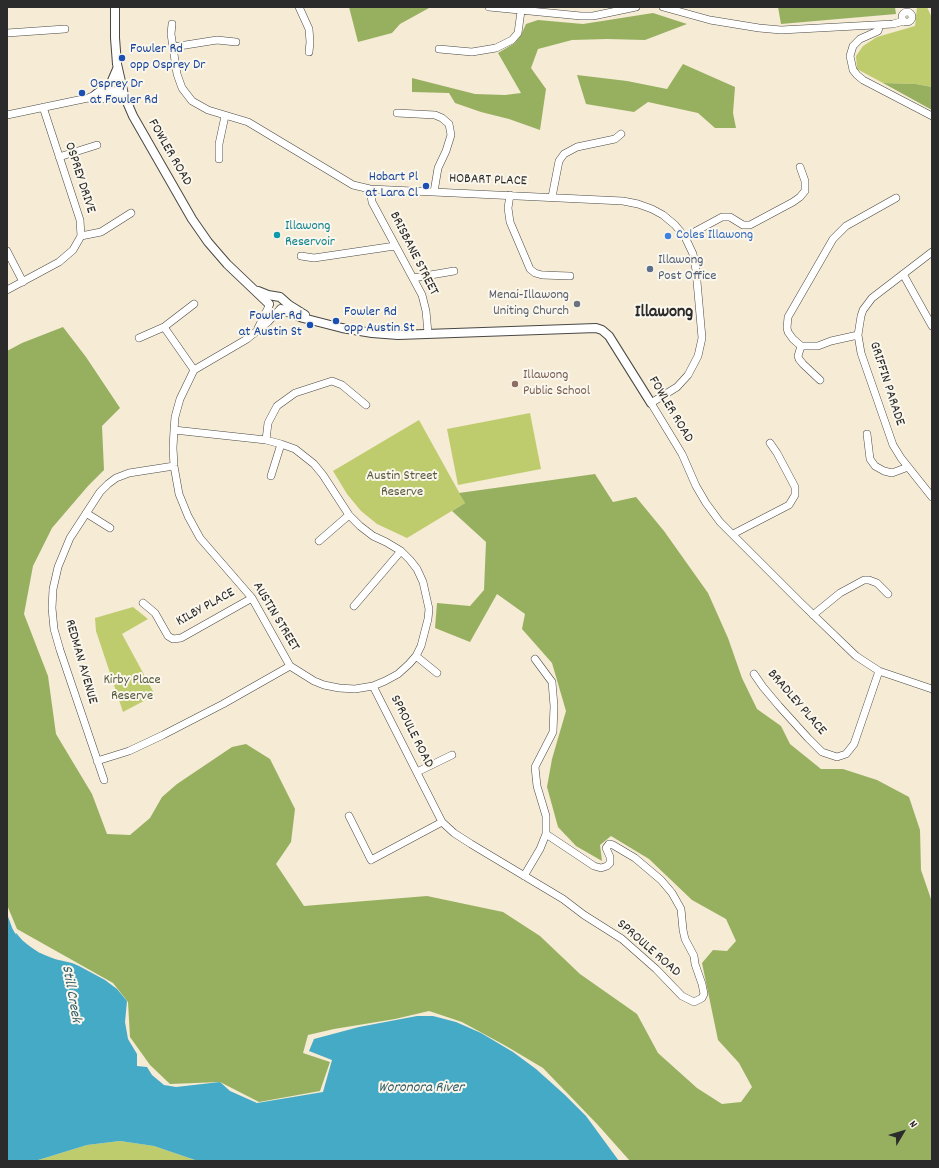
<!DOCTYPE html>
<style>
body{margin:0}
#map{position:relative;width:939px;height:1168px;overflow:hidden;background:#f6ebd5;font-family:Dekko,sans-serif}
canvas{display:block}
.frame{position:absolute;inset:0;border:8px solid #2b2b2b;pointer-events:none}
.north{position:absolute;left:883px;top:1112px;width:40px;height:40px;-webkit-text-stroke:3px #fbf7ec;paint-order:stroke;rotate:52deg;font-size:11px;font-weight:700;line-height:16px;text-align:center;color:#2b2b2b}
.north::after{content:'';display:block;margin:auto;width:14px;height:18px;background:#2b2b2b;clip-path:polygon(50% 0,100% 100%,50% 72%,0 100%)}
</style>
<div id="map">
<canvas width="939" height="1168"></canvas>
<div class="frame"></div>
<div class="north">N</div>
</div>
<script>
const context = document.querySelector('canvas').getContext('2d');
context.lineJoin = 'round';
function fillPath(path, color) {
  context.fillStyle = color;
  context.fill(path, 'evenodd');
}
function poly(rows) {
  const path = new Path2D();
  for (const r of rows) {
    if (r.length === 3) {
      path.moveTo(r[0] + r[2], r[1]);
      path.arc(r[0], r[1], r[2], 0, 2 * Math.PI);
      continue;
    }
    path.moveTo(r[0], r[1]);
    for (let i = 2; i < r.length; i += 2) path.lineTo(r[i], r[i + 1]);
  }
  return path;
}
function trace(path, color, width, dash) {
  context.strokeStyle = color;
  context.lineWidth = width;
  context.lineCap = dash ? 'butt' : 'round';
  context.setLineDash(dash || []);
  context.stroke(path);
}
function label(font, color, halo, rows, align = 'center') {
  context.font = font + ' Dekko,sans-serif';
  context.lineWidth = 4;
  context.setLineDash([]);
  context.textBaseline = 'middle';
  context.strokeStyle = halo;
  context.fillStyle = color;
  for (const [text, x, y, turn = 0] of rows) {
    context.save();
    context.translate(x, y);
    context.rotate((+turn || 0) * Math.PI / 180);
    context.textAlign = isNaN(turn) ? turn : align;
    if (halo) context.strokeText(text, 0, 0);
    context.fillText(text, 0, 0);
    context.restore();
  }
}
const green = poly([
 [917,7,927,7,932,18,932,87,916,84,883,83,857,69,856,56,863,46,877,37,915,26],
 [530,413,541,469,458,485,447,429],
 [419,420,465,503,407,538,377,524,361,511,347,494,333,471],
 [133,607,148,619,122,634,155,695,123,712,96,631,95,618],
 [120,1141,154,1146,198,1161,35,1161,87,1145]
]);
const forest = poly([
 [349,7,427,7,429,8,400,24,392,33,358,42],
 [778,7,895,7,896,14,781,24],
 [653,13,687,24,645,40,607,39,572,40,538,49,531,68,546,89,540,130,509,119,481,112,455,103,449,93,412,92,412,78,475,94,505,95,521,93,498,53,515,43,521,35,526,24,538,20,583,24],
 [683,64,735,87,733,113,736,128,715,128,698,113,648,102,634,112,586,104,577,75,627,81,667,89],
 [883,83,916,84,932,87,932,110],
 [63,327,86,357,120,408,102,426,104,470,88,486,52,528,33,566,24,614,48,676,56,734,92,794,107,834,130,835,150,818,162,797,177,784,232,747,246,744,270,759,295,809,291,842,276,864,304,906,427,896,503,912,540,936,580,974,637,1014,658,1053,697,1088,722,1104,741,1102,752,1087,739,1063,718,1040,702,963,713,950,727,951,736,941,726,919,692,900,649,859,611,836,600,845,602,861,576,846,558,827,547,787,552,759,566,711,552,663,522,629,525,614,497,594,470,642,435,628,437,603,470,606,484,590,486,542,452,511,465,503,459,493,595,474,613,502,636,497,664,531,708,593,728,638,742,678,757,709,781,726,790,744,821,769,843,769,877,780,909,797,920,830,921,870,932,902,932,1161,630,1161,597,1124,543,1068,506,1046,462,1022,429,1011,395,1019,334,1029,308,1035,303,1053,330,1062,320,1091,259,1102,220,1082,170,1084,150,1065,130,1037,128,1002,113,983,17,929,7,905,7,351,22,343]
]);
const water = poly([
 [7,916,11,926,16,935,34,950,50,958,72,963,79,966,105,980,117,989,127,1001,125,1022,128,1039,137,1054,137,1066,147,1067,152,1075,164,1085,176,1087,220,1082,230,1091,257,1103,323,1092,332,1060,309,1051,314,1039,359,1027,417,1016,433,1016,456,1022,481,1033,513,1052,536,1069,565,1095,586,1116,619,1161,198,1161,154,1146,120,1141,87,1145,35,1161,7,1161]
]);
const stream = poly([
 [7,916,11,927],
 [16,934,21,940],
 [25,944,37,952],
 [40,954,55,960]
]);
const minor = poly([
 [299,7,309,29,310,42,309,52],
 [489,7,581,16,593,16,636,7],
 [663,7,710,20,759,28,781,30,893,24,904,21],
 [907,17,5],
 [172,24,171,34,177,74,182,88,192,101,208,110,248,122,353,185,370,189,623,201,638,204,652,209,663,215,675,225,685,237,693,254,696,270,702,338,698,356,688,375,677,387,651,403,682,454,696,486,706,503,720,522,801,603,856,656,879,671,932,689],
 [880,25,878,31,860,39,853,46,850,56,853,70,857,75,863,80,932,116],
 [7,33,65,29],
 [173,47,217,40,236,42],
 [439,49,472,52,496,48,512,40,518,33,521,11],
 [88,98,96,100,124,95],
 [397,113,435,115,442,118,449,124,451,135,446,151,438,168,434,192],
 [7,115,88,98,95,95,123,89],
 [59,157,97,145],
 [219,159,219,144,225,116],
 [370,189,372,202,422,295,426,311,428,333],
 [510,195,508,208,510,222,530,269,535,273,542,275,570,276],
 [552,197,559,161,564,154,577,147,615,139,621,134],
 [81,236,101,232,131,213],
 [685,237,722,217,730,217,743,225,750,225,793,202,800,197,805,191,805,181,800,167],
 [7,251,23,282],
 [932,252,872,298,863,310,861,316,858,335,861,353,893,445,901,458,932,497],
 [301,256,314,258,395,246],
 [903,274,932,326],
 [413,278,454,271],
 [7,290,59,262,73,250,81,236,80,220,43,107],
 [164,327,194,370],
 [258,328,269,306],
 [858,335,831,341,818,346,801,346,793,339,788,332,787,328,788,317,833,239,846,226,896,198],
 [139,338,164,327,194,304],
 [801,346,798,356,799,359,803,364,820,380],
 [174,430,266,440,281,444,295,449,314,464,323,475,349,515,360,526,373,536,386,542,401,551,410,560,417,569,423,582,429,609,428,619,421,646,416,656,409,664,398,674,385,681,373,686,355,689,339,688,324,685,314,681,290,666,252,598,200,538,188,516,179,494,174,466,173,448,174,430,175,417,180,399,194,370,247,339,268,322,279,310],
 [867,434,870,459,875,466,884,471,892,473,908,467],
 [266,440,268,423,277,406,295,393,332,381,342,385,366,405],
 [271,476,281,444],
 [86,513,110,528],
 [733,534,789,505,795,495,795,487,777,453,770,443],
 [319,541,349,515],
 [143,603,155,613,168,636,173,639,181,638,252,598],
 [354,606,401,551],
 [813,615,840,593,864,580,869,580,877,583,888,594],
 [416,656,437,673],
 [754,674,763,687,779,706,808,738,822,752,837,757,846,754,854,744,879,671],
 [373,686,442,822,454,833,471,844,563,899,584,915,622,939,656,969,682,996,694,1002,702,998,704,994,702,984,695,964,694,956,685,939,683,930,681,909,672,893,661,880,635,858,613,845,609,844,606,848,610,857,610,863,607,866,601,868,594,866,546,834],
 [97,761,129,751,163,735,223,704,290,666],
 [417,772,452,755],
 [104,780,60,650,54,629,52,608,53,589,58,567,70,538,100,492,108,484,116,478,129,473,174,466],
 [349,816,371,860,442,822],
 [524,876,540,849,546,834,546,816,537,786,535,767,553,732,554,706,552,682,535,659]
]);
const tertiary = poly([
 [115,7,115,38,117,64,124,95,133,116,192,219,208,242,227,264,269,304],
 [95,95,111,83,117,69],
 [258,291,268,295,280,297,289,305,305,315],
 [281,309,303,318,342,328,372,333,398,335,596,328,602,330,609,336,651,403]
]);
const markers = [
 [122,58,4,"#1a4fb4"],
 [82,93,4,"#1a4fb4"],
 [426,186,4,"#1a4fb4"],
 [277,235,4,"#0f9aa8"],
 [668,236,4,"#3f7fe0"],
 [650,269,4,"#5c6f8a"],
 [577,304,4,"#6b7280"],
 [336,321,4,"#1a4fb4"],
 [310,325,4,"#1a4fb4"],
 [515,384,4,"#8d6e63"]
];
const transitNames = [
 ["Fowler Rd",130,50],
 ["opp Osprey Dr",130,66],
 ["Osprey Dr",90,85],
 ["at Fowler Rd",90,101],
 ["Hobart Pl",418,178,"right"],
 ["at Lara Cl",418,194,"right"],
 ["Fowler Rd",344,313],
 ["opp Austin St",344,329],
 ["Fowler Rd",302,317,"right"],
 ["at Austin St",302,333,"right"]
];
const streetNames = [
 ["FOWLER ROAD",169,153,60],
 ["OSPREY DRIVE",79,178,72],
 ["HOBART PLACE",488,181,2],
 ["BRISBANE STREET",413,254,63],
 ["GRIFFIN PARADE",886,384,72],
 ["FOWLER ROAD",670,410,59],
 ["KILBY PLACE",206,608,-29],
 ["AUSTIN STREET",275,617,59],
 ["REDMAN AVENUE",80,662,74],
 ["BRADLEY PLACE",796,703,49],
 ["SPROULE ROAD",411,732,63],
 ["SPROULE ROAD",648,949,41]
];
const cultureNames = [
 ["Illawong",285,227],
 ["Reservoir",285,243]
];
const shopNames = [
 ["Coles Illawong",676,236]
];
const serviceNames = [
 ["Illawong",658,261],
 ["Post Office",658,277]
];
const worshipNames = [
 ["Menai-Illawong",569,296],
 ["Uniting Church",569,312]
];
const educationNames = [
 ["Illawong",523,376],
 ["Public School",523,392]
];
const parkNames = [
 ["Austin Street",402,477],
 ["Reserve",402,493],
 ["Kirby Place",132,681],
 ["Reserve",132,697]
];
const waterNames = [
 ["Still Creek",70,994,80],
 ["Woronora River",421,1089]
];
const districtNames = [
 ["Illawong",664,314]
];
fillPath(green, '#bfcc6d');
fillPath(forest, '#97b060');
fillPath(water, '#45aac5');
trace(stream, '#45aac5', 1.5);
trace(minor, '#494844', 8);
trace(tertiary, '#494844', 10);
trace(minor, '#fff', 7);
trace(tertiary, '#fff', 8);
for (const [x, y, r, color] of markers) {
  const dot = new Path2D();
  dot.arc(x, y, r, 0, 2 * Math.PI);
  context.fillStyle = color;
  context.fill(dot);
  trace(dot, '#fbf7ec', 1.5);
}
label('14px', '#164399', '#fbf7ec', transitNames, 'left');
label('14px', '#2b2b2b', '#fbf7ec', streetNames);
label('14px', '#0d838f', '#fbf7ec', cultureNames, 'left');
label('14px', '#366cbe', '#fbf7ec', shopNames, 'left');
label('14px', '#4e5e75', '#fbf7ec', serviceNames, 'left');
label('14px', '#5b616d', '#fbf7ec', worshipNames, 'right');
label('14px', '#785e54', '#fbf7ec', educationNames, 'left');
label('14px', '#575b3f', '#fbf7ec', parkNames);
label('italic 15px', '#355e69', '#fbf7ec', waterNames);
label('bold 18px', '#2b2b2b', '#fbf7ec', districtNames);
</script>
